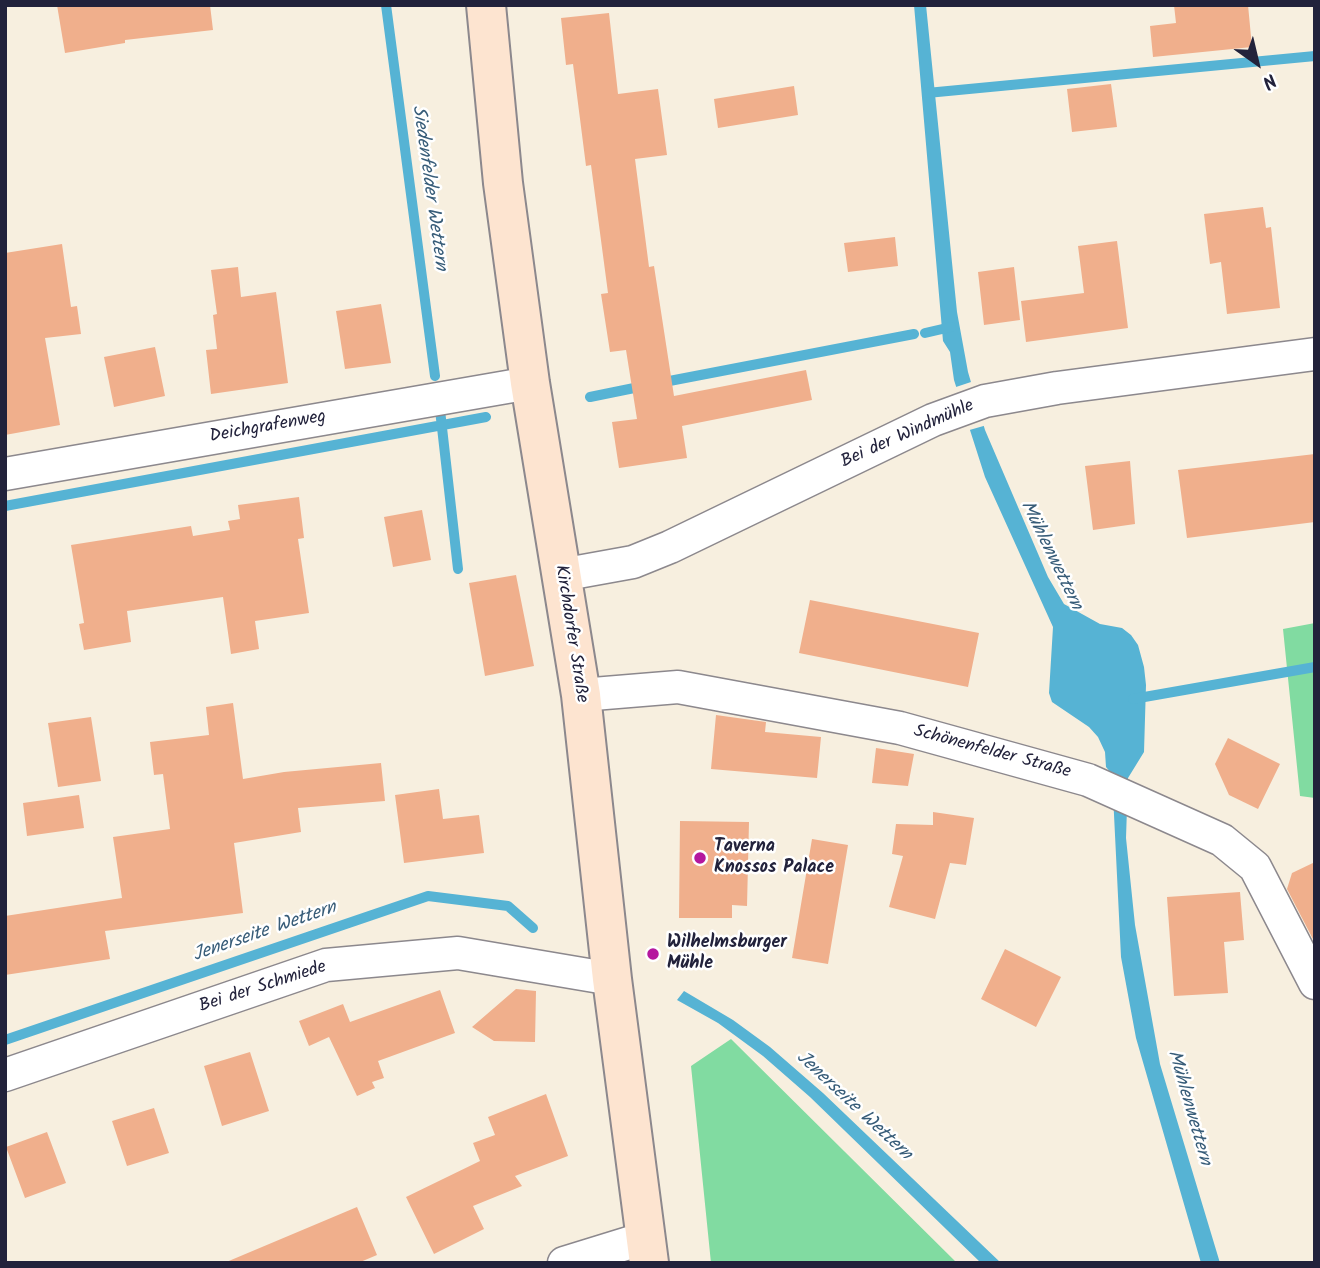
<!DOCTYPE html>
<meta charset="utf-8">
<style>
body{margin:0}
#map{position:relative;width:1320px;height:1268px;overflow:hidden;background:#f7efdf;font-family:Kalam,sans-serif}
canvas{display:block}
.frame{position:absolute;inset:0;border:7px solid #22223b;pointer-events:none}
.north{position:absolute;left:1222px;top:28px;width:70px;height:70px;-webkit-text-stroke:5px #fff;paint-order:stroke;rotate:146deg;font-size:19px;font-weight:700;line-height:28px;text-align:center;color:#22223b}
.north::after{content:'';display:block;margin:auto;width:24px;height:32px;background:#22223b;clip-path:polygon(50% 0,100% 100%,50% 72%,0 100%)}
</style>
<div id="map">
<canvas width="1320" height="1268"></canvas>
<div class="frame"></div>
<div class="north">N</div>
</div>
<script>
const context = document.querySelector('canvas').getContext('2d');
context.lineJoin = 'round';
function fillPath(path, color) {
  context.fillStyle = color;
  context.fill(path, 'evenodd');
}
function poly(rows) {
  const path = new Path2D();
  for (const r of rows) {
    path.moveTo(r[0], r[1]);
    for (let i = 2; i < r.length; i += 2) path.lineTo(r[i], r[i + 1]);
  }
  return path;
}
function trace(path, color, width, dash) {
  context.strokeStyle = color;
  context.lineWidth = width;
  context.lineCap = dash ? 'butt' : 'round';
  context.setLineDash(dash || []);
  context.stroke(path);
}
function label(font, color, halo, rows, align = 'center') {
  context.font = font + ' Kalam,sans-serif';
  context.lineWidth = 5;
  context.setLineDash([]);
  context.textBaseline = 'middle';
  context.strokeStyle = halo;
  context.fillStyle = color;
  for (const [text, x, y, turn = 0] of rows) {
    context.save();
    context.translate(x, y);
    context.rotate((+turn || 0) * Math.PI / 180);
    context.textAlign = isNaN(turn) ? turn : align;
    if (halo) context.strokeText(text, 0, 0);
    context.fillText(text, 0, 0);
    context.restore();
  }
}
const green = poly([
 [1315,623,1315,798,1300,796,1283,629],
 [731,1039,957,1263,711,1263,691,1066]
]);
const water = poly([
 [914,5,926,5,957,312,968,372,985,430,1048,577,1064,604,1100,624,1122,628,1131,635,1138,645,1144,667,1146,685,1144,752,1128,778,1126,838,1135,925,1160,1064,1220,1263,1201,1263,1136,1038,1121,957,1112,774,1106,767,1105,752,1098,737,1089,727,1052,702,1049,693,1053,627,985,477,954,380,950,352,943,341],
 [684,991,733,1020,770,1047,823,1093,1001,1263,981,1263,810,1097,763,1056,718,1023,677,1000]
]);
const pier = poly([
 [974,381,987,425,966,431,953,388]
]);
const stream = poly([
 [386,5,435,376],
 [927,93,1315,56],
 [925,333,951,327],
 [659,383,914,334],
 [590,397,644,386],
 [440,410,458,569],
 [5,506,486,417],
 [1133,699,1315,667],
 [5,1040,428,896,508,906,533,928]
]);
const building = poly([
 [57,5,210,5,213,30,125,40,125,43,65,53],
 [1174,5,1248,5,1252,47,1153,57,1150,26,1176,23],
 [609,13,618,94,658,89,667,155,635,159,649,267,654,266,674,396,806,370,812,400,682,426,687,458,619,468,612,422,637,419,626,350,610,352,601,294,608,293,591,165,586,166,573,64,566,65,561,18],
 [1111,84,1117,127,1072,132,1067,89],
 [794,86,798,115,718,128,714,99],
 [1263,207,1266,228,1271,227,1280,308,1227,314,1221,262,1210,264,1204,214],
 [895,237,898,266,848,272,844,243],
 [1117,241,1128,328,1026,342,1021,301,1084,293,1078,246],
 [62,244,71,307,77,306,81,334,45,338,60,425,5,435,5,253],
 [238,267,241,297,276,292,288,383,211,394,206,350,217,349,213,315,217,314,211,270],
 [1014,267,1020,320,984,325,978,272],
 [381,304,391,363,345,369,336,311],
 [155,347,165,396,114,407,104,357],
 [1315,454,1315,522,1187,538,1178,470],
 [1130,461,1135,524,1093,530,1085,466],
 [299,497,304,538,298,539,309,613,255,621,259,649,231,654,223,597,127,611,131,642,84,650,79,624,84,623,71,545,191,526,193,536,230,530,228,521,240,519,238,505],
 [422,510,431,560,393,567,384,517],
 [516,575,534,666,485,676,469,583],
 [810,600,979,633,968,687,799,653],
 [233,703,243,779,284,772,381,763,385,801,298,808,301,832,234,843,243,913,105,931,110,959,5,975,5,916,122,898,113,837,170,829,163,774,154,775,150,742,209,735,206,707],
 [716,715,766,722,765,732,821,737,817,778,711,769],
 [91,717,101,781,58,787,48,723],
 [1228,738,1280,764,1258,809,1229,795,1215,764],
 [876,748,914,754,908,786,872,783],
 [439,789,443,819,479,815,484,853,404,863,395,795],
 [79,795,84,828,27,836,23,803],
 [933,812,974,818,966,865,950,863,935,919,889,907,903,856,892,854,896,824,933,825],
 [680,821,749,822,747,906,732,905,732,918,679,918],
 [812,839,848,845,828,964,792,958],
 [1315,862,1315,943,1287,889,1292,873],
 [1240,892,1244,940,1224,942,1228,993,1174,996,1167,897],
 [1005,949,1061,977,1036,1027,981,999],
 [516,989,536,991,535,1042,494,1041,472,1027],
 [440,990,455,1033,378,1061,384,1078,372,1082,375,1088,357,1096,329,1037,309,1046,299,1021,343,1004,350,1022],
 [250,1052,269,1111,222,1126,204,1066],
 [546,1094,568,1156,515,1176,522,1186,473,1206,484,1229,434,1254,406,1197,480,1161,473,1143,495,1135,488,1117],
 [154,1108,169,1153,127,1166,112,1121],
 [47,1132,66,1183,25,1198,6,1147],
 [357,1207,377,1255,358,1263,224,1263]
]);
const street = poly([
 [5,474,530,383],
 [561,575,633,562,670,547,933,420,985,401,1057,388,1315,354],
 [581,695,678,687,900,728,1088,780,1222,840,1255,867,1315,983],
 [5,1075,326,965,458,953,612,979],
 [564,1263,645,1238]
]);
const secondary = poly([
 [486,5,503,183,530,383,581,695,612,979,649,1263]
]);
const markers = [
 [700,858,7,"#b5179e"],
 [653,954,7,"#b5179e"]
];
const streetNames = [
 ["Deichgrafenweg",268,428,-10],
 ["Bei der Windmühle",908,435,-24],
 ["Kirchdorfer Straße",570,634,81],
 ["Schönenfelder Straße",992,753,15],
 ["Bei der Schmiede",263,988,-18]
];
const poiNames = [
 ["Taverna",714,848],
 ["Knossos Palace",714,869],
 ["Wilhelmsburger",667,944],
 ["Mühle",667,965]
];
const waterNames = [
 ["Siedenfelder Wettern",428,188,82],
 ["Mühlenwettern",1050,556,64],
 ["Jenerseite Wettern",265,933,-19],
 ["Jenerseite Wettern",853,1107,43],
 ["Mühlenwettern",1188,1108,74]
];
fillPath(green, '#81dba1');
fillPath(water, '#56b3d4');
fillPath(pier, '#f7efdf');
trace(stream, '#56b3d4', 10);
fillPath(building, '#f0af8c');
trace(street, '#8c888d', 35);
trace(secondary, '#8c888d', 42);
trace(street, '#fff', 32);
trace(secondary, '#fde4d0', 38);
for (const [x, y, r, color] of markers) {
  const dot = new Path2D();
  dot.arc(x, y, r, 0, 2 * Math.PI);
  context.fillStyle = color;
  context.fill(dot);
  trace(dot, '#fff', 2.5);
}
label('18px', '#22223b', '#fff', streetNames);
label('bold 18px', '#22223b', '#fff', poiNames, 'left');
label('italic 19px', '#375c78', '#fff', waterNames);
</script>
